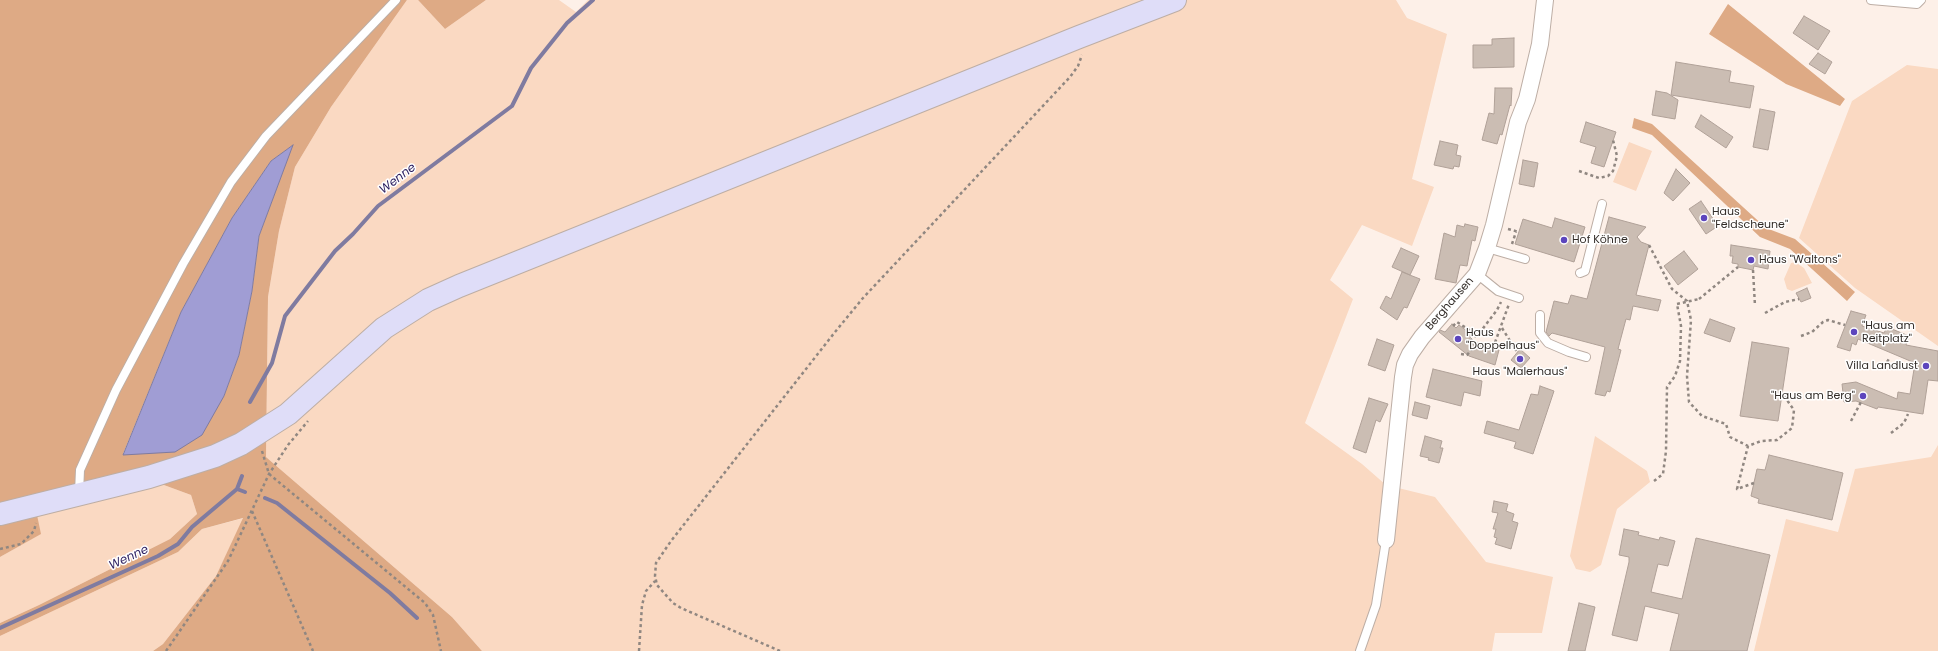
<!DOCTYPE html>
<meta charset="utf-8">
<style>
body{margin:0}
canvas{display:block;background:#fdf0e8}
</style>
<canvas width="1938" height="651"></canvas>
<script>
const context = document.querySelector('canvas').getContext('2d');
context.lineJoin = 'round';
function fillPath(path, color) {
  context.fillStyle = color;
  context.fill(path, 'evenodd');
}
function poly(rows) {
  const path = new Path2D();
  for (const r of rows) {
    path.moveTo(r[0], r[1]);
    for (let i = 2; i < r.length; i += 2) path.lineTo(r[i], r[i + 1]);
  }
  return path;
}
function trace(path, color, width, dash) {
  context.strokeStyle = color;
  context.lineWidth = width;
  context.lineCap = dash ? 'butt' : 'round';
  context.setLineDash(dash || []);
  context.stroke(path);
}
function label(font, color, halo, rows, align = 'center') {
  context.font = font + ' Poppins,sans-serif';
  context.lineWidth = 3;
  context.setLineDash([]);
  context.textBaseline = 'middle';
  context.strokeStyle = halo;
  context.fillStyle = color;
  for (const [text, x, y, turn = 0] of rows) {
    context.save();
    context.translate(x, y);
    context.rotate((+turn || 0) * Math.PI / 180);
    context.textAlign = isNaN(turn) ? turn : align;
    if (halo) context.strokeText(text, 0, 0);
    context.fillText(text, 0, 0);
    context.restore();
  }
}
const green = poly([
 [407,0,418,0,445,29,486,0,559,0,576,12,588,0,1396,0,1407,18,1447,34,1412,179,1434,187,1412,246,1362,225,1330,280,1353,299,1305,423,1362,464,1386,485,1435,497,1486,562,1553,577,1542,633,1495,633,1492,651,482,651,452,617,266,457,268,297,279,231,295,167,331,107],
 [1907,65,1938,69,1938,346,1855,288,1799,238,1852,101],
 [1629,142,1652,151,1636,191,1613,182],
 [1795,262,1804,268,1812,283,1792,291,1787,289,1784,279,1791,263],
 [1595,436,1647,471,1650,482,1617,509,1601,565,1590,572,1576,569,1570,556],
 [1938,445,1938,651,1754,651,1786,519,1838,532,1855,469,1931,457],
 [153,481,191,495,197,514,170,539,39,605,0,623,0,557,40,534,33,495],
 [244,518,216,576,163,644,153,651,0,651,0,636,178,552,202,529]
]);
const forest = poly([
 [0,0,407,0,331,107,295,167,279,231,268,297,266,457,452,617,482,651,153,651,163,644,216,576,243,518,202,529,178,552,0,636,0,623,39,605,170,539,197,514,191,495,153,481,33,496,41,534,0,557],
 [292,146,259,236,252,291,239,355,224,396,123,454,181,312,232,218,271,161],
 [418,0,486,0,445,29],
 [1728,4,1845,99,1840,106,1786,84,1709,34],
 [1634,118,1652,124,1766,228,1795,239,1855,292,1847,301,1790,249,1760,237,1652,135,1632,128]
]);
const water = poly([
 [293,145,259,236,252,291,239,355,224,396,202,435,175,452,123,455,181,312,232,218,271,161,293,145]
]);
const stream = poly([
 [250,402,272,363,285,316,335,251,353,234,378,206,512,106,531,68,567,23,593,0],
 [237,489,245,492],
 [265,498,277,503,390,593,417,618],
 [0,628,158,556,178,544,192,527,237,489,242,476]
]);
const building = poly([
 [1804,16,1830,31,1818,50,1793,33,1804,16],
 [1514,38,1514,67,1473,68,1473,45,1492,45,1492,39,1514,38],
 [1818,53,1832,62,1825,74,1809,64,1818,53],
 [1676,62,1731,71,1729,82,1754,86,1750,108,1671,95,1676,62],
 [1495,88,1512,88,1511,106,1510,105,1502,135,1500,134,1497,144,1482,140,1489,113,1494,114,1495,88],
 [1656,91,1667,93,1678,100,1675,119,1652,115,1656,91],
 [1760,109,1775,112,1768,150,1753,147,1760,109],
 [1701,115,1733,137,1726,148,1695,127,1701,115],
 [1586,122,1616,132,1604,167,1591,163,1596,147,1580,142,1586,122],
 [1440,141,1458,145,1456,155,1461,156,1459,167,1454,166,1453,169,1434,165,1440,141],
 [1523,160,1538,163,1534,187,1519,184,1523,160],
 [1676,169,1690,183,1673,201,1664,193,1676,169],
 [1701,201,1718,226,1706,234,1689,209,1701,201],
 [1609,217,1646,227,1637,237,1641,242,1649,245,1636,295,1661,300,1658,311,1633,306,1630,320,1626,319,1618,349,1621,350,1610,392,1607,391,1605,396,1595,394,1605,347,1552,333,1549,336,1546,332,1554,301,1568,304,1571,295,1587,299,1609,217],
 [1555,218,1585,227,1574,262,1515,244,1523,219,1552,228,1555,218],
 [1465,224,1478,227,1475,241,1472,240,1467,266,1460,265,1456,283,1435,279,1444,233,1455,237,1457,225,1464,227,1465,224],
 [1731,245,1770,251,1768,269,1754,266,1753,270,1738,267,1738,264,1732,263,1733,256,1730,256,1731,245],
 [1401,248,1419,256,1410,275,1392,267,1401,248],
 [1684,251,1698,269,1678,285,1664,266,1684,251],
 [1402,272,1420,279,1407,308,1404,307,1397,320,1380,308,1386,296,1391,299,1402,272],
 [1807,288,1811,298,1801,302,1796,293,1807,288],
 [1851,311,1866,315,1862,326,1884,333,1887,327,1909,336,1906,345,1938,351,1938,381,1928,380,1923,414,1878,407,1877,409,1856,401,1844,402,1842,384,1856,382,1897,399,1898,392,1910,394,1915,363,1858,339,1856,345,1852,343,1850,351,1837,347,1851,311],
 [1710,319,1735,328,1730,342,1704,333,1710,319],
 [1452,324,1456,328,1459,325,1472,335,1469,340,1499,350,1495,365,1469,356,1439,332,1440,330,1445,332,1452,324],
 [1377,339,1394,345,1385,371,1368,365,1377,339],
 [1752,342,1789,348,1778,421,1740,416,1752,342],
 [1520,349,1530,358,1521,368,1511,360,1520,349],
 [1433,369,1482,381,1480,396,1464,392,1461,406,1426,397,1433,369],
 [1540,386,1554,391,1533,454,1514,448,1516,442,1484,433,1487,421,1519,430,1531,394,1538,395,1540,386],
 [1369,398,1388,404,1380,422,1376,420,1366,453,1353,448,1369,398],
 [1415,402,1430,406,1427,419,1412,415,1415,402],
 [1425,436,1442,441,1440,448,1443,448,1439,463,1428,460,1429,458,1420,456,1425,436],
 [1769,455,1843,473,1832,520,1758,503,1759,499,1751,496,1757,469,1765,470,1769,455],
 [1494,501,1508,504,1506,511,1514,514,1512,521,1518,523,1511,549,1495,544,1497,538,1494,537,1496,529,1493,529,1498,513,1492,512,1494,501],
 [1624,529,1639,532,1638,535,1659,540,1660,537,1675,541,1668,566,1658,564,1651,592,1682,599,1696,538,1770,555,1747,651,1670,651,1679,614,1645,606,1637,641,1612,635,1629,562,1629,557,1619,555,1624,529],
 [1579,603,1595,607,1585,651,1568,651,1579,603]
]);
const path = poly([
 [1579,171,1599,178,1608,176,1613,171,1617,156,1613,140],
 [1508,229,1519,232],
 [1512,244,1516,232],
 [1649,245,1672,289,1687,301,1691,320,1687,376,1689,402,1702,416,1726,424,1730,437,1748,446],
 [1753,270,1755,306],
 [1699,299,1738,267],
 [1765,313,1785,302,1799,299],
 [1453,326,1457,322,1477,335],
 [1502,328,1517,352],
 [1801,336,1812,332,1823,322,1828,320,1845,325],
 [1470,341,1481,331,1497,310,1501,302],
 [1493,348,1509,304],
 [1461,354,1467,355,1472,349,1472,340],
 [1884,367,1890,357],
 [1894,368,1914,368],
 [1851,421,1862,400],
 [1891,433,1904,423,1908,414],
 [262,451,269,474,425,603,433,615,441,651],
 [1654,481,1663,474,1666,451,1667,387,1675,376,1680,361,1681,326,1677,304],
 [1754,483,1737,489,1748,446,1761,441,1777,440,1792,428,1794,410,1782,393],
 [252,511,313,651],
 [0,549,21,544,34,531,36,523],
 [166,651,228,561,269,474,288,445,308,421],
 [639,651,642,605,646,591,655,581],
 [780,651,681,608,673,603,657,585,655,576,656,563,671,541,835,332,863,298,1070,77,1078,66,1082,55]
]);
const lane = poly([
 [1871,0,1917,4,1921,0],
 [1487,248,1525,259],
 [1580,273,1585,271,1602,204],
 [1477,274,1498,291,1519,298],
 [1540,315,1540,333,1548,343,1569,352,1586,357],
 [79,493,80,470,116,390,183,264,231,182,266,136,396,0],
 [1360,651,1376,605,1386,540]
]);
const street = poly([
 [1386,540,1403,377,1405,365,1410,354,1422,337,1477,274,1487,248,1494,225,1518,122,1527,99,1540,44,1545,0]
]);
const secondary = poly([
 [0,514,149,477,215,456,241,444,288,414,384,328,428,300,459,286,1079,37,1175,0]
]);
const pathBridge = poly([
 [1677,304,1699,299]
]);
const markers = [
 [1704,218,4,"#5c45bd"],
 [1564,240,4,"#5c45bd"],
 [1751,260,4,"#5c45bd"],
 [1854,332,4,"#5c45bd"],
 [1458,339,4,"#5c45bd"],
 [1520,359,4,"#5c45bd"],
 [1926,366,4,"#5c45bd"],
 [1863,396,4,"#5c45bd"]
];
const poiNames = [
 ["Haus",1712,212],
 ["\"Feldscheune\"",1712,225],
 ["Hof Köhne",1572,240],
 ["Haus \"Waltons\"",1759,260],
 ["\"Haus am",1862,326],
 ["Reitplatz\"",1862,339],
 ["Haus",1466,333],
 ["\"Doppelhaus\"",1466,346],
 ["Villa Landlust",1918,366,"right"],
 ["Haus \"Malerhaus\"",1520,372,"center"],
 ["\"Haus am Berg\"",1855,396,"right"]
];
const streetNames = [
 ["Berghausen",1450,304,-49]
];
const waterNames = [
 ["Wenne",398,179,-37],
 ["Wenne",129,558,-25]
];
fillPath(green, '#fad9c2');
fillPath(forest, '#deaa85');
fillPath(water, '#a09dd4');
trace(water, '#7f7ba0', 1);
trace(stream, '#7f7ba0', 4);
fillPath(building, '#cbbdb3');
trace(building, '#b0a198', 1);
trace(lane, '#bdaea5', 10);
trace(street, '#bdaea5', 18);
trace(secondary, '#bdaea5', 24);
trace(path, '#908781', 2.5, [3, 3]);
trace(lane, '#fff', 8);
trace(street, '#fff', 16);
trace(secondary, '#dfddf8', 22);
trace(pathBridge, '#908781', 2.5, [3, 3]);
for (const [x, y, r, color] of markers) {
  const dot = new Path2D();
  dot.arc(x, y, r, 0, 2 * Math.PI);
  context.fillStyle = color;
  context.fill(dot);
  trace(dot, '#fff', 1.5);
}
label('11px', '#322c28', '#fff', poiNames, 'left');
label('11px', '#322c28', '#fff', streetNames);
label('italic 12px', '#2c1f60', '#fff', waterNames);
</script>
